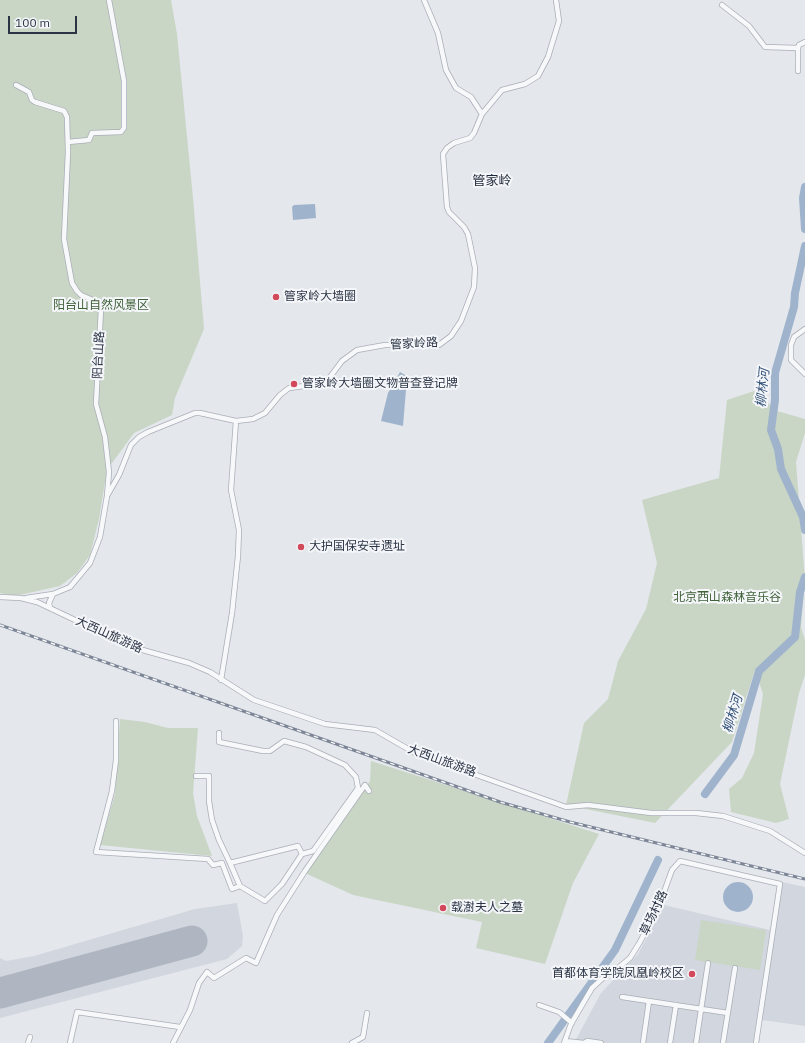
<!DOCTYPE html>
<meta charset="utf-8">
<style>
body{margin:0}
#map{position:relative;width:805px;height:1043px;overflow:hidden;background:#e4e7ec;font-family:"IBM Plex Sans",sans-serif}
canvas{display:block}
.scale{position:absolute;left:8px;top:16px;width:69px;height:18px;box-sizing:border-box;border:2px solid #2b3445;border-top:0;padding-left:5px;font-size:12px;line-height:14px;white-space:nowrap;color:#2b3445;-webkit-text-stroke:3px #f4f6f9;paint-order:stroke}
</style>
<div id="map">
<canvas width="805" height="1043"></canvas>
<div class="scale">100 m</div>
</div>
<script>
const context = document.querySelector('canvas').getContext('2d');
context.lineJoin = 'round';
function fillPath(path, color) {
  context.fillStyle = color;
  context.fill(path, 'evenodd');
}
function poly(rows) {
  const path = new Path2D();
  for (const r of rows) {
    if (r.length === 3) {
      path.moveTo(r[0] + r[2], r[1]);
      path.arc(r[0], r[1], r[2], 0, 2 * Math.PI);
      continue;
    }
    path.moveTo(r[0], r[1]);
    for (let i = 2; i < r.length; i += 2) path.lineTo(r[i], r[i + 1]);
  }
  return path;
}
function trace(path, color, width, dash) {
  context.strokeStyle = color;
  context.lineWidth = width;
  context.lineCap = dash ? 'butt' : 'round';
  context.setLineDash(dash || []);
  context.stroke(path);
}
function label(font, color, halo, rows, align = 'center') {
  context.font = font + ' "IBM Plex Sans","Noto Sans SC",sans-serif';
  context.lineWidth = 4;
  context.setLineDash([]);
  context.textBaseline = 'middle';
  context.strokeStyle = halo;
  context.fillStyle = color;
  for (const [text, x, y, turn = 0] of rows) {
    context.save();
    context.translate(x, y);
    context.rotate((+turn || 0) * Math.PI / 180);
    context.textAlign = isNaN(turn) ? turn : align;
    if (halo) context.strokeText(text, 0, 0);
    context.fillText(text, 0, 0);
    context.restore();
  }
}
const built = poly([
 [782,882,805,887,805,1026,762,1020],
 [237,903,243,936,242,946,227,959,0,1018,0,958,6,961,34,956,195,909],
 [664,905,770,930,753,1043,574,1043,601,993,638,954]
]);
const green = poly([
 [0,0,171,0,177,34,193,198,204,329,175,398,172,415,134,433,107,470,99,519,90,555,77,573,60,586,15,596,0,593],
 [754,391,777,411,805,419,805,433,796,462,805,580,801,627,805,640,805,675,799,693,780,784,789,819,776,823,731,812,729,789,742,778,754,753,763,694,755,670,732,742,655,823,566,805,584,723,608,699,618,661,646,609,657,563,642,500,719,478,727,400],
 [120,719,145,722,168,728,198,728,193,793,197,816,212,856,100,845,115,794],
 [371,761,599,834,573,883,545,964,476,948,482,922,353,895,305,873,370,781],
 [701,920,766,930,760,970,695,960]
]);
const water = poly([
 [315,204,316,218,293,220,292,207,294,205],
 [400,372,405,375,407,378,403,426,381,421,388,393],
 [738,897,15]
]);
const river = poly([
 [805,187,803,198,805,229],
 [805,246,795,293,794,307,775,373,775,400,771,430,778,449,781,469,803,517,805,530],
 [705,794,734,755,759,671,795,637,800,592,805,577],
 [548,1043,615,950,658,860]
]);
const runway = poly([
 [0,993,192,941]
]);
const minor = poly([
 [424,0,438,33,446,70,456,88,471,97,482,114],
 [722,5,749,26,765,47,798,48],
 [798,71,798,48,799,45,805,42],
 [16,85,29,92,32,100,35,102,64,111,67,117,68,152,64,239,72,283,77,291,81,295,95,301,101,309,96,404,105,437,109,472,107,496,100,537,90,563,70,587,53,594,26,598],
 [68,142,89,140,92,133,121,132,124,128,124,81,109,0],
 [805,329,794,337,791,345,791,360,805,374],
 [107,496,119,475,131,445,139,437,148,432,195,413,200,413,236,421,253,419,265,413,280,395,289,388,320,384,327,381,342,361,357,350,385,345,439,345,451,336,461,321,474,287,475,268,468,234,464,227,449,212,447,207,443,154,447,148,454,143,470,138,474,133,482,114,502,90,525,84,538,76,548,57,559,21,556,0],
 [0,597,21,598,37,602,132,647,189,663,210,672,254,700,266,704,325,724,375,730,415,753,566,807,588,805,651,813,696,813,723,816,770,831,805,853],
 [50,608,49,603,53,594],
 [221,680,232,613,238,556,239,530,231,490,236,421],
 [116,721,116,760,112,791,96,852,208,859,213,865,222,863,232,889,240,886,265,901,282,884,302,854,298,846,230,863,240,886],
 [219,733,219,742,263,751,270,751,284,741,306,747,345,765,356,777,358,788,313,851,302,854],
 [196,776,209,776,209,801,212,820,219,840,230,863],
 [622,997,728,1013],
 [539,1005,559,1012,572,1023],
 [565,1041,584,1043,587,1041,601,1043],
 [28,1043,30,1037],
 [70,1043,77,1012,180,1027],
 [173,1043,190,1010,199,983,207,972,214,978,246,958,256,963,277,915,305,871,365,785,369,791],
 [352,1043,363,1037,367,1013],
 [564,1043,571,1024,592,988,604,977,618,968,630,958,640,942,660,903,672,870,680,861,780,884,756,1043],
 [643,1043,649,1001],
 [670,1043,676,1005],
 [696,1043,708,963],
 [723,1043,735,968]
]);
const rail = poly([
 [0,625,500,802,570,822,805,879]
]);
const markers = [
 [276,297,4,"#d1495b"],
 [294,384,4,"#d1495b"],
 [301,547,4,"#d1495b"],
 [443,908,4,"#d1495b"],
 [692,974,4,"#d1495b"]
];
const poiNames = [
 ["管家岭大墙圈",284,297],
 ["管家岭大墙圈文物普查登记牌",302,384],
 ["大护国保安寺遗址",309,547],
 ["载澍夫人之墓",451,908],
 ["首都体育学院凤凰岭校区",684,974,"right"]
];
const parkNames = [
 ["阳台山自然风景区",101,306],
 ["北京西山森林音乐谷",727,598]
];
const streetNames = [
 ["管家岭路",414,344,-3],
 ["阳台山路",99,355,-87],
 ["大西山旅游路",109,635,24],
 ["大西山旅游路",442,761,20],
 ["草场村路",654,913,-65]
];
const neighbourhoodNames = [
 ["管家岭",492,181]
];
const waterNames = [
 ["柳林河",763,388,-84],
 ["柳林河",733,714,-73]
];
fillPath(built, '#d2d6de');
fillPath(green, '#c9d6c5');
fillPath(water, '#9fb4cc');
trace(river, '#9fb4cc', 8);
trace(runway, '#b0b6c1', 31);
trace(minor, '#a9aeb7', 6);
trace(minor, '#f7f8fa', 4.5);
trace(rail, '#7d8696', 3);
trace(rail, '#f4f6f9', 1.5, [4.5]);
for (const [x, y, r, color] of markers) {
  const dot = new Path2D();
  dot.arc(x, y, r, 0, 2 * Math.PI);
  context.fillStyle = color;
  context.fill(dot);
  trace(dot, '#f4f6f9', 1.5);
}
label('12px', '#2b3445', '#f4f6f9', poiNames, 'left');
label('12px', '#3f6138', '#f4f6f9', parkNames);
label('12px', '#2b3445', '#f4f6f9', streetNames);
label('13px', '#1d2536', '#f4f6f9', neighbourhoodNames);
label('italic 13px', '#34527a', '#f4f6f9', waterNames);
</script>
